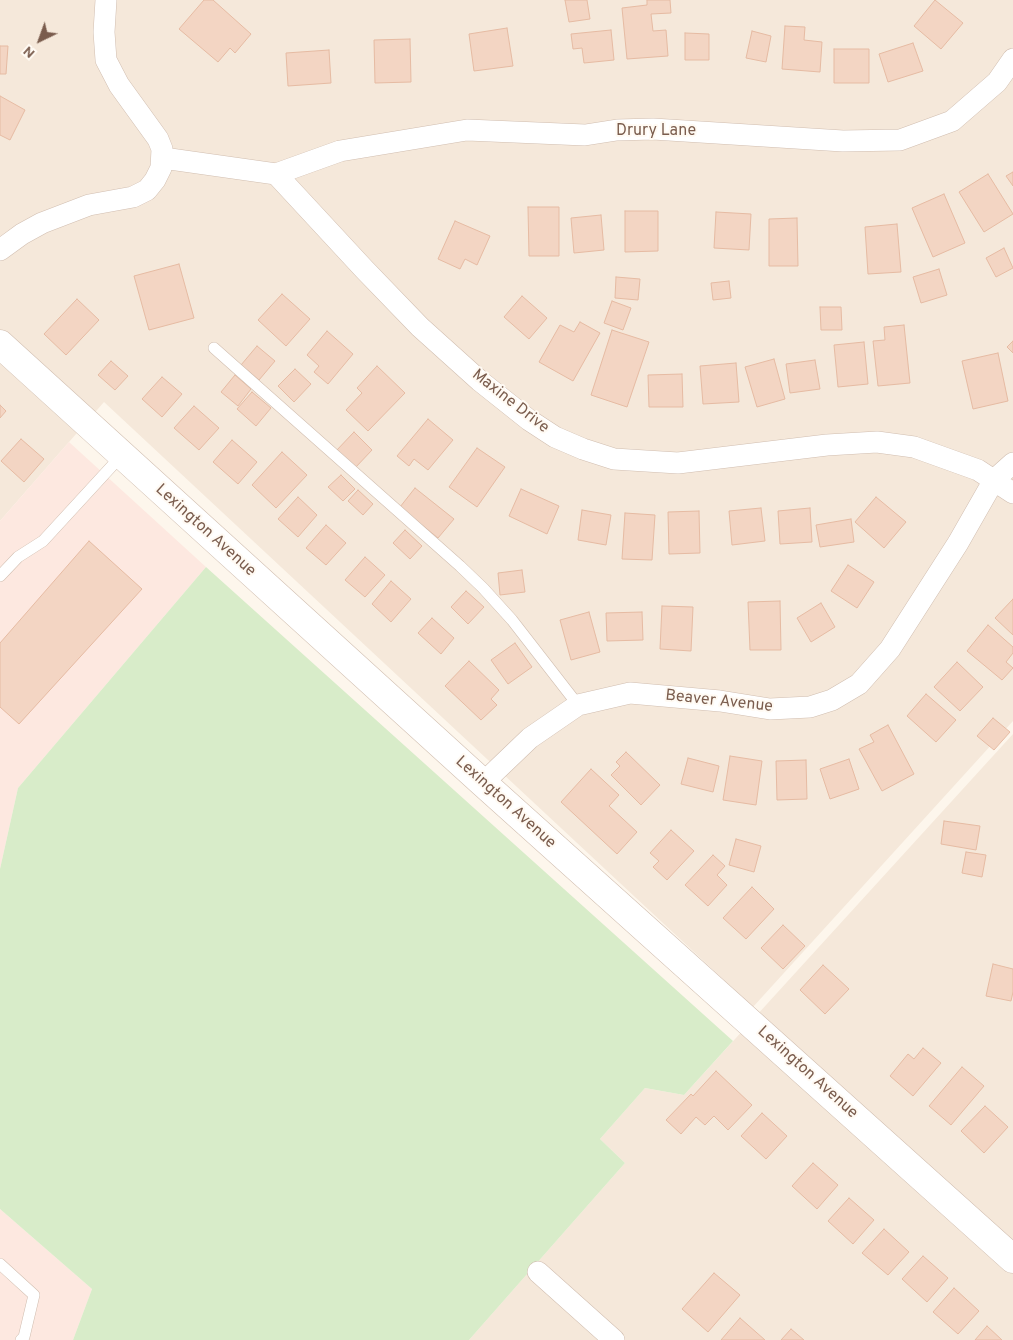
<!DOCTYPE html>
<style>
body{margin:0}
#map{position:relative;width:1013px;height:1340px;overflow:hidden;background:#fdf6ec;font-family:Overpass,sans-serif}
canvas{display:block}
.north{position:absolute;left:15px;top:15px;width:50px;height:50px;-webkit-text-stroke:4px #fffaf3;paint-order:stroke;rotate:222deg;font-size:14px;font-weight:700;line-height:20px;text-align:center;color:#7a5c4d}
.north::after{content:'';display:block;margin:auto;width:18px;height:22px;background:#7a5c4d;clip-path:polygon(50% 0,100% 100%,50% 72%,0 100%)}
</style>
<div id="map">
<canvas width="1013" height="1340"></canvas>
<div class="north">N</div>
</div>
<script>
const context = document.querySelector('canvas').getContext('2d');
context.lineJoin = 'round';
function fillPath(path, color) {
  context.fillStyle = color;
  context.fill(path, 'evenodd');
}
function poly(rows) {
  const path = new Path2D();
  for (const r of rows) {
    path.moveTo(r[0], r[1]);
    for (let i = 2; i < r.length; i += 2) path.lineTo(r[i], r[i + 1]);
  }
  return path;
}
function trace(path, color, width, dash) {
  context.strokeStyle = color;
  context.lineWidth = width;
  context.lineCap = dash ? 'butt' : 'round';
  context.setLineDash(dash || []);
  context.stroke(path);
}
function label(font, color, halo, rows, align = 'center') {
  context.font = font + ' Overpass,sans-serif';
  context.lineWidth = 4;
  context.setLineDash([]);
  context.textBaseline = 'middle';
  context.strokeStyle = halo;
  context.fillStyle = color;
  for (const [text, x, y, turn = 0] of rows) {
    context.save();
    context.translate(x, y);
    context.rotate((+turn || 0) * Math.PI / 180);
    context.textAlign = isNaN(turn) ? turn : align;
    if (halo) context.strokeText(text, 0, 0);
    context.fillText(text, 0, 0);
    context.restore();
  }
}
const residential = poly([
 [0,0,1013,0,1013,721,753,1007,104,402,0,521],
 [1013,734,1013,1340,469,1340,625,1163,600,1139,645,1088,684,1095]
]);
const commercial = poly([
 [69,442,206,567,18,788,0,869,0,521],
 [0,1209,92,1289,73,1340,0,1340]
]);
const green = poly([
 [206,567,733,1041,684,1095,645,1088,600,1139,625,1163,469,1340,73,1340,92,1289,0,1209,0,869,18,788]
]);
const building = poly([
 [204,0,213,0,251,34,235,53,230,48,218,62,179,29,204,0],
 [565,0,587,0,590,19,569,22,565,0],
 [647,0,670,0,671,13,651,14,653,31,666,30,668,56,627,59,622,8,647,5,647,0],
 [935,0,963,23,941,49,914,26,935,0],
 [785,26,805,27,804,40,822,42,820,72,782,69,785,26],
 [507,28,513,66,474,71,469,34,507,28],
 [611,30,614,60,584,63,582,48,573,49,571,34,611,30],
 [752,31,771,36,766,62,746,58,752,31],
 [685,33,709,34,709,60,685,60,685,33],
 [410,39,411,82,375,83,374,40,410,39],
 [913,43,923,71,888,82,879,54,913,43],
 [0,46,8,46,6,74,0,74,0,46],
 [834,49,869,49,869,83,834,83,834,49],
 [329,50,331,83,288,86,286,53,329,50],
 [0,96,25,110,10,140,0,135,0,96],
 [1013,172,1013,186,1006,176,1013,172],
 [988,174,1013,214,984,232,959,192,988,174],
 [944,194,965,243,933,257,912,208,944,194],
 [528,207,559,207,559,256,529,256,528,207],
 [625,211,658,211,658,251,625,252,625,211],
 [716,212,751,214,749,250,714,248,716,212],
 [601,215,604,250,574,253,571,218,601,215],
 [797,218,798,266,769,266,769,219,797,218],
 [455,221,490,236,477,265,465,259,460,269,438,259,455,221],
 [897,224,901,272,868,274,865,227,897,224],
 [1004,248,1013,268,996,277,986,258,1004,248],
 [179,264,194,318,149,330,134,276,179,264],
 [939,269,947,295,921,303,913,277,939,269],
 [616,277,640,279,638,300,615,298,616,277],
 [729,281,731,298,713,300,711,283,729,281],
 [282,294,310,319,286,346,258,320,282,294],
 [522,296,547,318,529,339,504,317,522,296],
 [77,299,99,320,66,355,44,334,77,299],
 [612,301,631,308,623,330,604,323,612,301],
 [820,307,841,307,842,330,821,330,820,307],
 [580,322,600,333,573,381,539,362,560,325,574,332,580,322],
 [904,325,910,383,878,386,873,341,885,340,884,327,904,325],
 [612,330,649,342,627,407,591,395,612,330],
 [327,331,353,354,328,384,314,372,319,366,307,355,327,331],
 [1013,341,1013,353,1007,347,1013,341],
 [864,342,868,384,838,387,834,345,864,342],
 [257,346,275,361,259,380,241,365,257,346],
 [998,353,1008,401,973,409,962,361,998,353],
 [774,359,785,399,757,407,745,367,774,359],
 [815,360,820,389,790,393,786,364,815,360],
 [111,361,128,376,115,390,98,375,111,361],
 [736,363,739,402,703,404,700,366,736,363],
 [377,366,405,393,368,431,346,410,362,393,357,388,377,366],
 [295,369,311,384,294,402,278,386,295,369],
 [682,374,683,407,649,407,648,375,682,374],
 [235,375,251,389,238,406,221,392,235,375],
 [162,377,182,394,162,417,142,399,162,377],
 [252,392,271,408,256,426,237,409,252,392],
 [0,405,6,411,0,418,0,405],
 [194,406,219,428,199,450,174,428,194,406],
 [428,419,453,440,428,470,414,459,409,466,397,456,428,419],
 [354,432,372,450,355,468,336,451,354,432],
 [21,439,44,459,24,482,1,461,21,439],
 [232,440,257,462,238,484,213,462,232,440],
 [477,448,505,467,477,507,449,487,477,448],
 [282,452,307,475,276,508,252,485,282,452],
 [341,475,355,489,343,501,328,487,341,475],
 [415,488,454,519,438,538,400,507,415,488],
 [521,489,559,506,547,534,509,516,521,489],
 [358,490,373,504,363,515,348,501,358,490],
 [298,497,317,515,298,537,278,519,298,497],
 [876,497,906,522,884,548,855,522,876,497],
 [761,508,765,541,732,545,729,511,761,508],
 [810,508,812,542,780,544,778,511,810,508],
 [582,510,611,515,606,545,578,540,582,510],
 [699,511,700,553,669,554,668,512,699,511],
 [625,513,655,515,652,560,622,559,625,513],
 [851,519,854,542,820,547,816,525,851,519],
 [326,525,346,543,326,565,306,548,326,525],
 [405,530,422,546,410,559,393,543,405,530],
 [89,541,142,589,19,724,0,707,0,643,89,541],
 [365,557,385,575,365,597,345,580,365,557],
 [848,565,874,582,857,608,831,591,848,565],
 [522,570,525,592,500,595,498,573,522,570],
 [391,581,411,599,391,622,372,604,391,581],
 [466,591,484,607,468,624,451,607,466,591],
 [1013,599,1013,635,995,618,1013,599],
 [780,601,781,650,750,650,748,602,780,601],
 [821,603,835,627,811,642,797,618,821,603],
 [662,606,693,607,691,651,660,649,662,606],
 [589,612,600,652,571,660,560,620,589,612],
 [642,612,643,640,607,641,606,613,642,612],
 [432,618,454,638,441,654,418,633,432,618],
 [988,625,1013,647,1013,653,1006,662,1013,668,1002,680,967,651,988,625],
 [515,643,532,667,508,684,491,660,515,643],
 [469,661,499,690,491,699,497,705,481,720,445,686,469,661],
 [957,662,983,687,960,711,934,687,957,662],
 [926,694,956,720,936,742,907,716,926,694],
 [993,718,1010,732,994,750,977,736,993,718],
 [888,725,914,774,882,791,859,749,874,742,870,735,888,725],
 [626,752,660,785,641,805,611,775,620,766,616,762,626,752],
 [730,756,762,761,756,805,723,800,730,756],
 [688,758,719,766,713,792,681,784,688,758],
 [849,759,859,789,830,799,820,769,849,759],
 [806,760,807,799,777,800,776,761,806,760],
 [591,769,619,795,609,806,637,832,617,854,561,802,591,769],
 [944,821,980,826,976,850,941,844,944,821],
 [671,830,694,851,667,880,653,867,659,861,650,853,671,830],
 [736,839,761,846,754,872,729,865,736,839],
 [966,852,986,855,982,877,962,873,966,852],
 [713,855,725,866,717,875,727,885,708,906,685,885,713,855],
 [752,887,774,909,746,939,723,918,752,887],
 [783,925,805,946,783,969,761,948,783,925],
 [993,964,1013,969,1013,992,1011,1001,986,996,993,964],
 [823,965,849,989,825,1014,800,990,823,965],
 [923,1048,941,1063,913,1096,890,1076,908,1054,914,1059,923,1048],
 [962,1067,984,1086,951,1125,929,1106,962,1067],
 [716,1071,752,1105,728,1130,714,1116,705,1125,696,1117,681,1134,666,1120,691,1094,693,1096,716,1071],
 [985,1106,1008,1127,984,1153,961,1131,985,1106],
 [762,1113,787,1136,766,1159,741,1136,762,1113],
 [813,1163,838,1185,817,1209,792,1186,813,1163],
 [849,1198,874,1220,853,1244,828,1221,849,1198],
 [884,1229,909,1252,888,1275,862,1253,884,1229],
 [923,1256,948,1278,927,1302,902,1279,923,1256],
 [714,1273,740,1295,708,1332,682,1309,714,1273],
 [954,1288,979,1311,958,1334,933,1312,954,1288],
 [740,1318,765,1340,721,1340,740,1318],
 [987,1326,1002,1340,975,1340,987,1326],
 [791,1329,804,1340,781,1340,791,1329]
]);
const service = poly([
 [214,348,460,566,483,588,512,620,578,705],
 [0,576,18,557,43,541,122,455],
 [0,1264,34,1295,24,1337,21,1340]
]);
const minor = poly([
 [163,158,276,174,364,269,420,327,480,381,529,420,555,437,583,449,614,459,678,463,827,445,877,442,914,447,978,470,1013,493],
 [276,174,340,151,467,130,585,135,617,130,653,129,843,141,900,140,952,121,997,82,1013,59],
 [0,250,22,234,42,223,89,205,133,197,147,190,155,180,161,168,162,149,158,139,119,85,106,60,104,32,106,0],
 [483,783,530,738,578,705,630,693,720,701,770,709,810,707,832,700,859,684,890,649,958,543,994,480,1013,463],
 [538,1272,614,1340]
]);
const tertiary = poly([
 [0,344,483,783,1013,1259]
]);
const streetNames = [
 ["Drury Lane",656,132],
 ["Maxine Drive",510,402,38],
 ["Lexington Avenue",205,531,42],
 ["Beaver Avenue",719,702,6],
 ["Lexington Avenue",505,803,42],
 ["Lexington Avenue",807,1073,42]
];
fillPath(residential, '#f5e8da');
fillPath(commercial, '#fde8e0');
fillPath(green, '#d8ecc9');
fillPath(building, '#f3d5c3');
trace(building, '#e6bba3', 1);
trace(service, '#d1beb0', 12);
trace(minor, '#d1beb0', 22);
trace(tertiary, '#d1beb0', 29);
trace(service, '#fff', 11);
trace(minor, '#fff', 21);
trace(tertiary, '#fff', 28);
label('16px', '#7a5c4d', '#fffaf3', streetNames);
</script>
